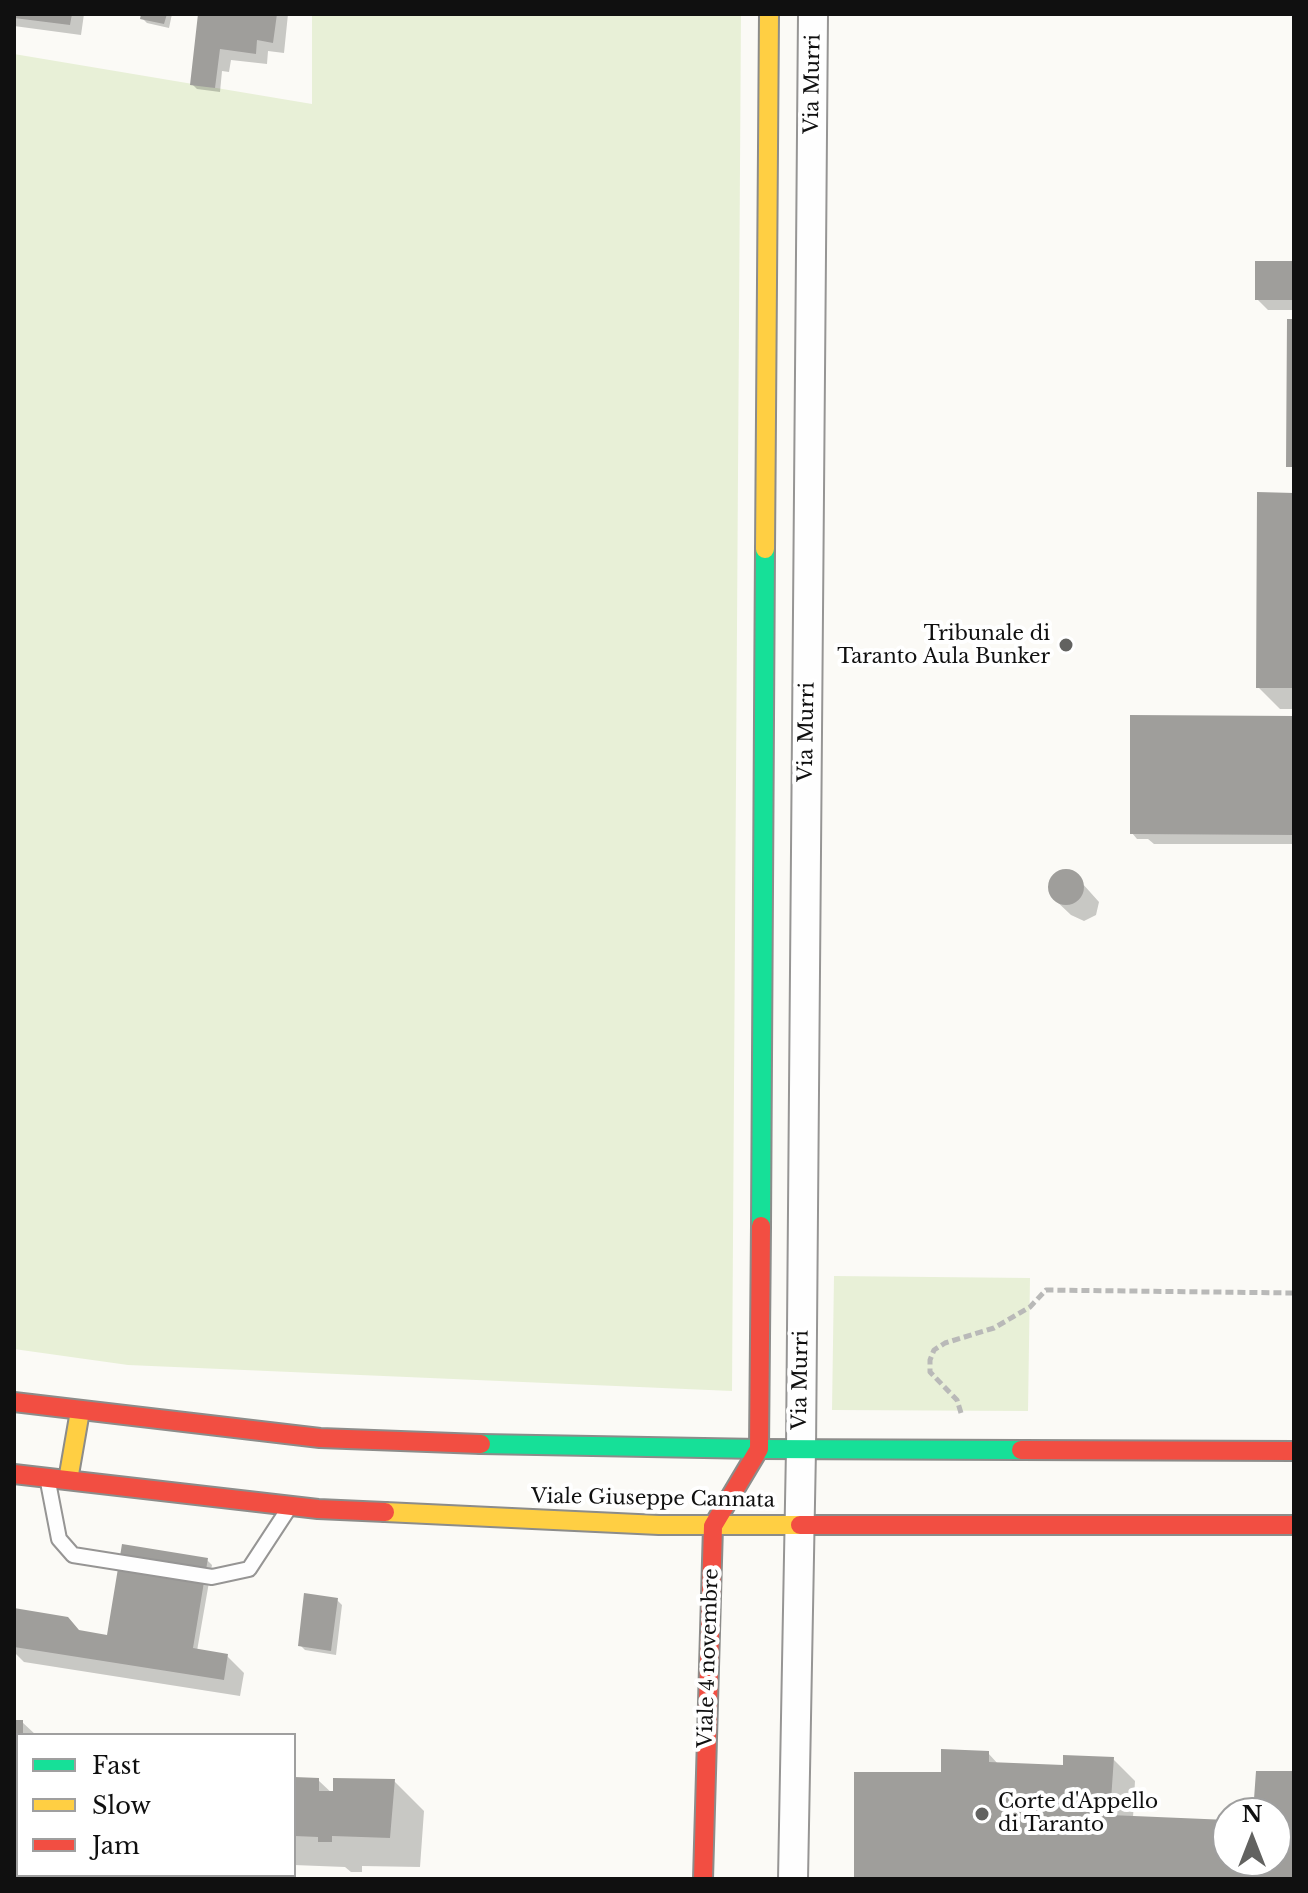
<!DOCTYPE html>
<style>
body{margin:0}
#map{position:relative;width:1308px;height:1893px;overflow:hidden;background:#fbfaf6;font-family:"Libre Baskerville",serif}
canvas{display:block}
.frame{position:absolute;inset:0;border:16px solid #101010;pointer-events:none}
.legend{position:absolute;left:16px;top:1733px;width:280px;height:144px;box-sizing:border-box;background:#fff;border:2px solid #9f9f9f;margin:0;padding:10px 14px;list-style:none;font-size:24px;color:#101010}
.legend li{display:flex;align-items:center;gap:16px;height:40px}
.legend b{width:40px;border:2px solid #9f9f9f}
.north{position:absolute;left:1212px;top:1797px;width:80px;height:80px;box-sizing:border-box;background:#fff;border:2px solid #9f9f9f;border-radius:50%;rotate:0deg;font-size:22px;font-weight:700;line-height:32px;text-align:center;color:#101010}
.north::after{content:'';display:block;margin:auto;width:28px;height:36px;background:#626260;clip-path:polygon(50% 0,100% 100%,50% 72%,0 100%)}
</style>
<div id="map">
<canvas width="1308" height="1893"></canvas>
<div class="frame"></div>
<ul class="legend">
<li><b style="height:10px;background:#16e098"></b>Fast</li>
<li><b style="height:10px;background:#ffcf43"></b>Slow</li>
<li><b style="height:10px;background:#f24e42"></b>Jam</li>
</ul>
<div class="north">N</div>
</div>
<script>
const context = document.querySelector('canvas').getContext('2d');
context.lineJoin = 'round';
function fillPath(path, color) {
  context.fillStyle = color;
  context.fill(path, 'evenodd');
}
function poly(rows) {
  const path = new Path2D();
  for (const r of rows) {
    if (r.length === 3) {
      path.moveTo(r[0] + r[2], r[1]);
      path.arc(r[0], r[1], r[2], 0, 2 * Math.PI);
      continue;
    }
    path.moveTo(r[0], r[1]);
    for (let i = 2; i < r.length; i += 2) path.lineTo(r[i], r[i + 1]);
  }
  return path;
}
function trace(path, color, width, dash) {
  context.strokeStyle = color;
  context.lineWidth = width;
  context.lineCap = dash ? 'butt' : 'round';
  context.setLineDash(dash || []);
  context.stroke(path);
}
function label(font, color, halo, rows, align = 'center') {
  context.font = font + ' "Libre Baskerville",serif';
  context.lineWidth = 8;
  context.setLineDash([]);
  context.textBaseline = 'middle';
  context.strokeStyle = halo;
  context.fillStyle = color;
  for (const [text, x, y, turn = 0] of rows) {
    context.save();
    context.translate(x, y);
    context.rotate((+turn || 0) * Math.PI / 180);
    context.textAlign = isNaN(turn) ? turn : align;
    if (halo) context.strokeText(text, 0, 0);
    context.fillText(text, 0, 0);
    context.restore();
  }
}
const green = poly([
 [312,14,741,14,732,1391,128,1365,14,1349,14,54,312,104],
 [834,1276,1030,1278,1028,1411,832,1410]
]);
const shadow = poly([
 [14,14,84,14,81,35,14,26],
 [143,14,172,14,169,28,147,23,142,18],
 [201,14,288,14,284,53,268,51,267,64,231,60,229,72,222,71,220,92,197,89,192,84],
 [1294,263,1294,310,1268,310,1257,299],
 [1294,495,1294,709,1280,709,1258,687],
 [1294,718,1294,844,1154,844,1148,839,1137,839,1132,833],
 [1065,871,1073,873,1099,902,1096,915,1084,921,1071,915,1053,898,1050,891,1053,878],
 [207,1560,212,1565,197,1651,227,1656,244,1673,240,1696,24,1662,14,1652,14,1610,80,1632,108,1637],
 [337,1600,342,1605,336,1655,305,1650,300,1645],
 [14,1722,22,1722,36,1735,18,1735,18,1807,14,1807],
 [988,1753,999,1765,1065,1767,1113,1759,1135,1781,1133,1818,1228,1822,1228,1861,1276,1861,1276,1813,1255,1813,1294,1773,1294,1879,856,1879,943,1774],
 [294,1779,318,1780,335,1796,394,1781,424,1811,420,1867,362,1866,362,1872,351,1872,345,1867,294,1865],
 [152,1875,236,1875,240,1879,167,1879,167,1877]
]);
const building = poly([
 [14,14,72,14,70,25,14,18],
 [141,14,167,14,164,24,140,19],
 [198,14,277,14,273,43,257,40,256,54,220,49,215,88,190,85],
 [1255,261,1294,261,1294,300,1255,300],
 [1287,319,1294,319,1294,467,1286,467],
 [1257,492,1294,493,1294,688,1256,688],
 [1130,715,1294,716,1294,835,1130,834],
 [1066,887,18],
 [122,1544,208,1558,193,1648,228,1654,224,1680,14,1647,14,1608,68,1617,79,1630,107,1635],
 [304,1593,338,1598,331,1651,298,1646],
 [14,1720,23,1720,23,1735,18,1735,18,1778,14,1778],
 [941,1749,989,1751,989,1762,1063,1765,1063,1755,1114,1757,1110,1815,1228,1820,1228,1861,1276,1861,1276,1813,1253,1813,1256,1771,1294,1771,1294,1879,854,1879,854,1772,941,1772],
 [294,1777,319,1778,319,1791,333,1791,333,1778,395,1779,390,1838,332,1836,332,1842,318,1842,318,1837,294,1836],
 [165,1875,224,1875,224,1879,165,1879]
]);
const path = poly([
 [961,1413,957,1400,930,1372,930,1360,934,1350,945,1343,994,1328,1030,1307,1046,1290,1294,1293]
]);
const lane = poly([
 [48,1482,59,1539,73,1555,212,1577,249,1569,287,1511]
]);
const street = poly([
 [793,1879,801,1449,813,14]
]);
const fast = poly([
 [761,1226,765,549],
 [481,1444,759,1449,1021,1450]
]);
const slow = poly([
 [765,549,769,14],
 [68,1480,80,1411],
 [385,1512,659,1525,800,1525]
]);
const jam = poly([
 [14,1402,320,1438,481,1444],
 [1021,1450,1294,1451],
 [14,1474,318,1509,385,1512],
 [800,1525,1294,1525],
 [703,1879,713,1526,759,1449,761,1226]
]);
const markers = [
 [1066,645,8,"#626260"],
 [982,1814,8,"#626260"]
];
const streetNames = [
 ["Via Murri",813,84,-89],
 ["Via Murri",807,732,-89],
 ["Via Murri",801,1380,-89],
 ["Viale Giuseppe Cannata",653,1499,1],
 ["Viale 4 novembre",709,1658,-88]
];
const poiNames = [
 ["Tribunale di",1050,634],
 ["Taranto Aula Bunker",1050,657],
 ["Corte d'Appello",998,1802,"left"],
 ["di Taranto",998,1825,"left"]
];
fillPath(green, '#e8f0d7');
fillPath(shadow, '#0003');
fillPath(building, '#9f9e9b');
trace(lane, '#969594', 18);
trace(street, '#969594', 32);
trace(fast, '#8c8c8a', 22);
trace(slow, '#8c8c8a', 22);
trace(jam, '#8c8c8a', 22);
trace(path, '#b9b9b8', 5, [8, 4]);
trace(lane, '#fefefe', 14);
trace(street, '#fefefe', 28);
trace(fast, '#16e098', 18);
trace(slow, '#ffcf43', 18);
trace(jam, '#f24e42', 18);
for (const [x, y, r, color] of markers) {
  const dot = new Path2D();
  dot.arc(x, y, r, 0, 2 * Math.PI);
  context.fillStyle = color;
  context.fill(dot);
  trace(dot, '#fff', 3);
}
label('20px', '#101010', '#fff', streetNames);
label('20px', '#101010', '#fff', poiNames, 'right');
</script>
